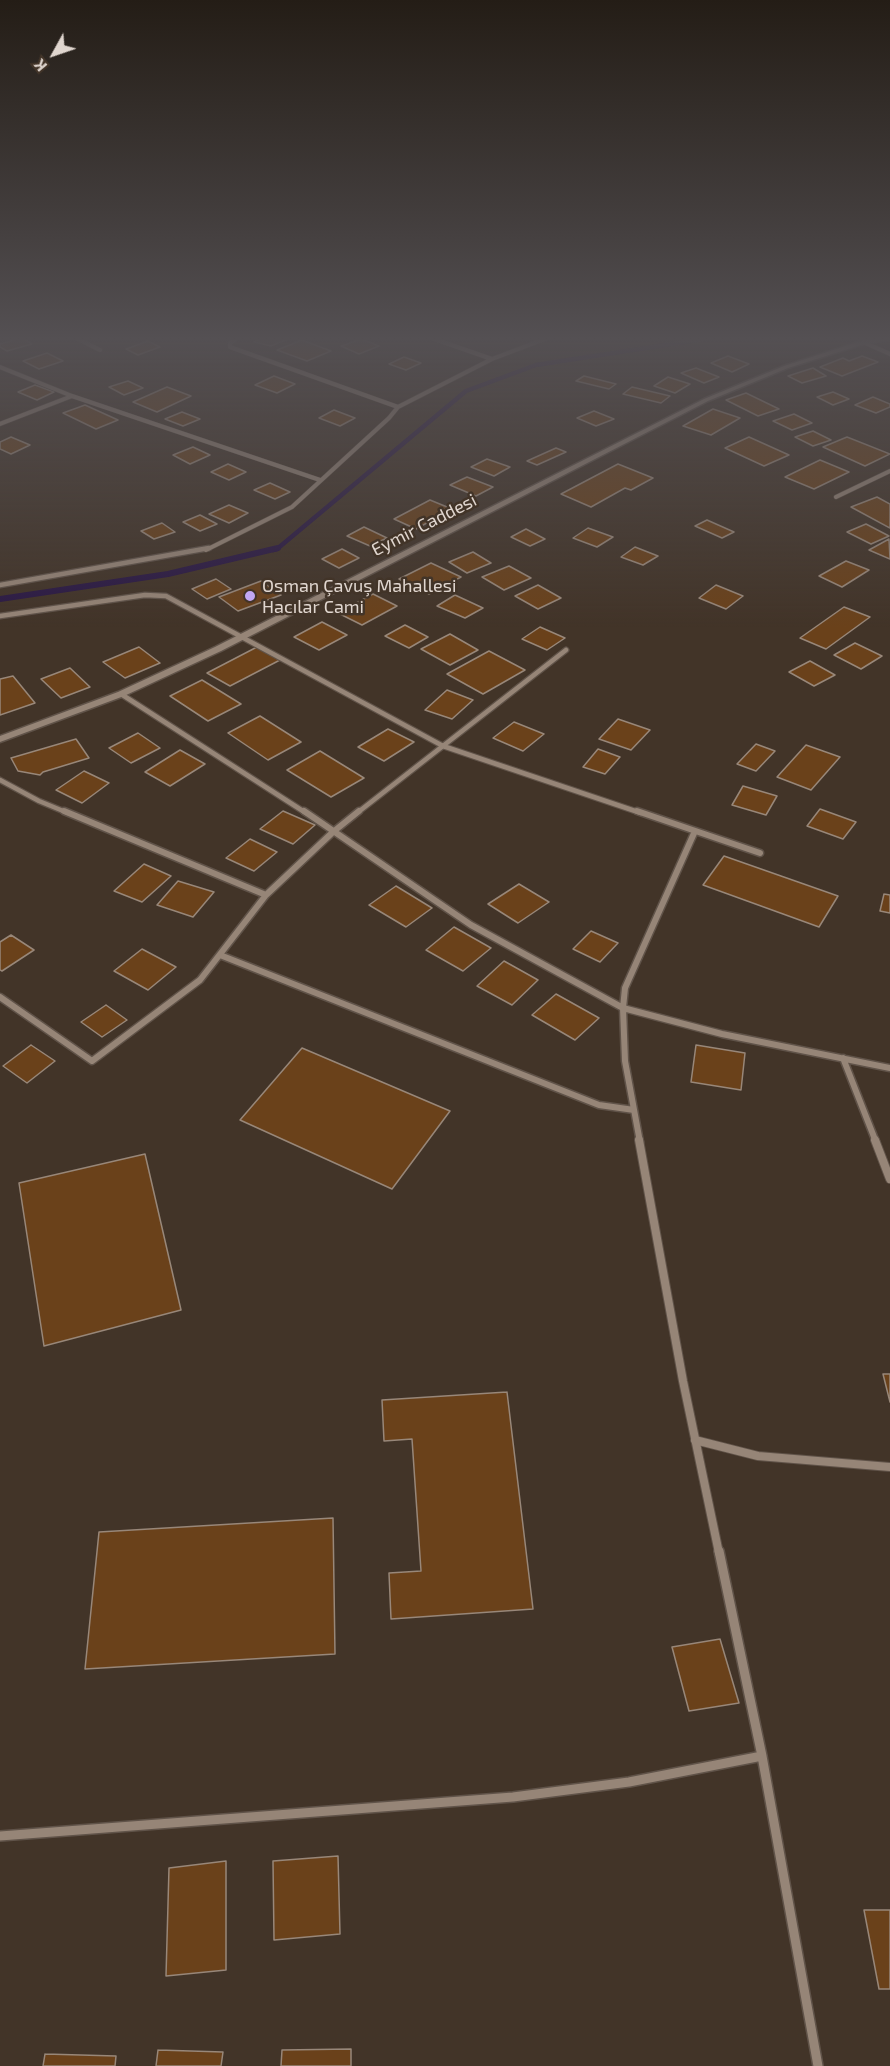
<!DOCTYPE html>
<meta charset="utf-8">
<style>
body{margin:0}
#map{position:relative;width:890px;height:2066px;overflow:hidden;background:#423428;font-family:"Exo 2",sans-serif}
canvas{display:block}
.north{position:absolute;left:24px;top:24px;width:60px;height:60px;-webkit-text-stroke:4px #423428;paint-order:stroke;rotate:230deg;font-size:16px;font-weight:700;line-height:24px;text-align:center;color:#e0d6cf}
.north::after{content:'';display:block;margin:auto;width:21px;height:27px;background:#e0d6cf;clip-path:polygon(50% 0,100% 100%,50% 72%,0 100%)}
</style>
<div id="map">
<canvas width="890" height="2066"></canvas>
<div class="north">K</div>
</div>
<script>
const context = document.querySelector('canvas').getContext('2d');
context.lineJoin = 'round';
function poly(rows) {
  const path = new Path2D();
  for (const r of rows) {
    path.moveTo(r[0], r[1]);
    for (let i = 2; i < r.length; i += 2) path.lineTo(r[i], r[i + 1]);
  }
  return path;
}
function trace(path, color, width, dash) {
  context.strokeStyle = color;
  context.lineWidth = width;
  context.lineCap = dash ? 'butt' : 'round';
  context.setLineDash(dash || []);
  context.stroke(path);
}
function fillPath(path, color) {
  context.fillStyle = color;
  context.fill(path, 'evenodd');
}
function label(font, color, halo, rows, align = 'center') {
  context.font = font + ' "Exo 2",sans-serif';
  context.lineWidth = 5;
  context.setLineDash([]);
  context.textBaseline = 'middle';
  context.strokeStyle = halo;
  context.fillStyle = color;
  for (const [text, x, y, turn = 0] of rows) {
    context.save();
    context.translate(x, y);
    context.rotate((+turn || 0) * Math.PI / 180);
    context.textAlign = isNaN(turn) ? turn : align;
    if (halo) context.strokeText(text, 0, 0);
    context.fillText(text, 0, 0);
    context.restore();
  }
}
const streamFar1 = poly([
 [273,550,277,549,466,391,536,365,704,339]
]);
const stream = poly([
 [0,599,168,574,278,548]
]);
const building = poly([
 [17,339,24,339,32,344,7,351,0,347,0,344,17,339],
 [260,339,288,339,271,346,254,342,260,339],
 [362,339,379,346,359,354,341,346,362,339],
 [302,340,331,351,307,361,277,350,302,340],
 [148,341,160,347,138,355,126,349,148,341],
 [47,353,63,361,39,369,23,361,47,353],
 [728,356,749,364,732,372,711,363,728,356],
 [862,356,878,362,842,376,820,367,843,358,849,361,862,356],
 [404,357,421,363,406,370,389,364,404,357],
 [696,368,719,377,704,383,681,373,696,368],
 [813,368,826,376,802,383,788,376,813,368],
 [274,376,295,384,277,393,255,385,274,376],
 [584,376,616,384,609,389,576,381,584,376],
 [668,377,690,384,675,393,654,386,668,377],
 [128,381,143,388,124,395,109,387,128,381],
 [35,385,54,392,37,400,18,392,35,385],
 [167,387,191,396,157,412,133,402,167,387],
 [632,387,670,396,661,403,623,394,632,387],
 [833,392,849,399,833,405,817,397,833,392],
 [746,393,779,409,758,416,726,400,746,393],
 [873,397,890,404,890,407,876,413,855,405,873,397],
 [85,405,118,420,96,429,63,413,85,405],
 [713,409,740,418,711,435,683,426,713,409],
 [334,410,355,418,340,426,319,418,334,410],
 [594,411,614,419,596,426,577,418,594,411],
 [182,412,200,419,183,426,165,419,182,412],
 [794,414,812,423,792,430,773,421,794,414],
 [813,431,831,440,813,446,795,437,813,431],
 [11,437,30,445,11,454,0,449,0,442,11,437],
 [749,437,789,455,764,466,725,448,749,437],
 [847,437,890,454,865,466,823,447,847,437],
 [193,447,210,455,190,464,173,455,193,447],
 [556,448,566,452,537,465,527,461,556,448],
 [487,459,510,467,494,476,471,467,487,459],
 [820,460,849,472,814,489,785,477,820,460],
 [228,464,246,472,229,480,211,472,228,464],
 [618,464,653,478,631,490,625,488,591,507,561,494,618,464],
 [467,477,493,487,476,496,450,485,467,477],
 [270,483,290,492,275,499,254,490,270,483],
 [877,497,890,504,890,528,851,507,877,497],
 [430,500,452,509,416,529,394,519,430,500],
 [229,505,248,513,229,523,209,514,229,505],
 [200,515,217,524,200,531,183,522,200,515],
 [707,520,734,532,722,538,695,526,707,520],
 [162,523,175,532,154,539,141,531,162,523],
 [866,524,889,536,871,544,847,532,866,524],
 [364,527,387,538,370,546,347,536,364,527],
 [588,528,613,537,597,547,573,538,588,528],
 [526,529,545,539,530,546,511,537,526,529],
 [889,539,890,559,869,550,889,539],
 [635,547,658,556,643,565,621,557,635,547],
 [342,549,359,558,339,568,322,559,342,549],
 [473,552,491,563,467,573,449,562,473,552],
 [846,561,869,570,842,587,819,576,846,561],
 [431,563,461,577,429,594,399,579,431,563],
 [509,566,531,578,504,590,482,577,509,566],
 [216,579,231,589,207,599,192,589,216,579],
 [261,581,281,595,238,611,219,597,261,581],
 [538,585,561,598,538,609,515,596,538,585],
 [716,585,743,596,726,609,699,598,716,585],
 [373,594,397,606,362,625,338,613,373,594],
 [455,595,483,608,465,618,437,606,455,595],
 [844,607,870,617,826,649,800,638,844,607],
 [322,622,347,635,319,650,294,637,322,622],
 [405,625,428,637,409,648,385,636,405,625],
 [540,627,565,638,547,650,522,639,540,627],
 [450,634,478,650,450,665,421,649,450,634],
 [855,643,882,656,861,669,834,655,855,643],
 [139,647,160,663,125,678,103,662,139,647],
 [257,647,280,660,230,686,207,673,257,647],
 [489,651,525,670,483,694,447,674,489,651],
 [810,661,835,675,814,686,789,672,810,661],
 [70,668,90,687,61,698,41,679,70,668],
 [13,676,35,703,0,715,0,679,13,676],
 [202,680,241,704,208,721,170,696,202,680],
 [447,690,473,700,452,719,425,710,447,690],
 [260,716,301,742,268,760,228,733,260,716],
 [618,719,650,730,631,750,599,739,618,719],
 [514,722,544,734,523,751,493,738,514,722],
 [388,729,414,742,384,761,358,747,388,729],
 [138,733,160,748,131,763,109,748,138,733],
 [76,739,89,758,43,772,40,775,18,771,11,758,76,739],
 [756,744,775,751,756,771,737,764,756,744],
 [806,745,840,757,811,790,777,777,806,745],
 [598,749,620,757,605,774,583,767,598,749],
 [180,750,205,764,170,786,145,772,180,750],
 [320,751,364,778,331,797,287,770,320,751],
 [84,771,109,783,82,803,56,790,84,771],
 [743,786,777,796,766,815,732,805,743,786],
 [820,809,856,822,843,839,807,826,820,809],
 [283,811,315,825,293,844,260,829,283,811],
 [250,839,277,852,254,871,226,858,250,839],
 [724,856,838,896,819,927,703,885,724,856],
 [144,864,171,876,142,902,114,891,144,864],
 [178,881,214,892,193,917,157,905,178,881],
 [519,884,549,902,518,923,488,904,519,884],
 [396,886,432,908,406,927,369,905,396,886],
 [884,894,890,895,890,913,880,911,884,894],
 [454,927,491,948,463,971,426,950,454,927],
 [591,931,618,943,600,962,573,949,591,931],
 [11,935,34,950,2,971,0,970,0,942,11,935],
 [142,949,176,967,148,990,114,971,142,949],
 [504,961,538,980,512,1005,477,986,504,961],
 [556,994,599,1018,575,1040,532,1015,556,994],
 [106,1005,127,1020,102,1037,81,1022,106,1005],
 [31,1045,55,1061,27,1083,3,1066,31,1045],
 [696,1045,745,1053,741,1090,691,1082,696,1045],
 [302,1048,450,1111,392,1189,240,1120,302,1048],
 [145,1154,181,1310,44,1346,19,1183,145,1154],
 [883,1374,890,1374,890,1402,883,1374],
 [507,1392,533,1609,391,1619,389,1573,421,1571,412,1439,384,1441,382,1400,507,1392],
 [333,1518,335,1654,85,1669,99,1532,333,1518],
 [720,1639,739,1703,689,1711,672,1647,720,1639],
 [338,1856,340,1934,274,1940,273,1861,338,1856],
 [226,1861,226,1970,166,1976,169,1868,226,1861],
 [864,1910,890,1910,890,1989,879,1989,864,1910],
 [351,2049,351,2066,281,2066,282,2050,351,2049],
 [158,2050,223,2052,221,2066,156,2066,158,2050],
 [45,2054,116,2056,115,2066,43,2066,45,2054]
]);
const minorFar4 = poly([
 [78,339,100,350],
 [236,339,230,343,230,347,398,407],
 [434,339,492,359],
 [863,342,890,354],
 [0,367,72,396,320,480],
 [0,424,72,396],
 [836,497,890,471],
 [206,550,292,507,389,418,398,407,492,359,545,339]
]);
const minorFar3 = poly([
 [0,585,209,548],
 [0,616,145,595,166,596,443,746,641,813],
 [121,694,306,813],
 [0,780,39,801,68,813],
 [357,813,566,650]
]);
const minorFar2 = poly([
 [64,811,266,895],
 [304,811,471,925,623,1008,722,1034,890,1068],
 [637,811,760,853],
 [220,955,599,1105,634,1110],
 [0,997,92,1061,200,980,266,895,333,832,359,811],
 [843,1058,876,1142],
 [640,1142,625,1061,623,1008,625,988,695,831]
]);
const minorFar1 = poly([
 [639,1140,683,1381,719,1553],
 [875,1140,890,1179],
 [695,1440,758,1456,890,1467]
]);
const minor = poly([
 [719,1551,762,1756,818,2066],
 [0,1836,513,1797,629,1782,762,1756]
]);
const secondary = poly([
 [873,339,890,339,890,340,864,344,788,368,708,401,221,651,124,696,0,742,0,736,118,692,215,647,704,399,784,366,861,341,873,339]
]);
const markers = [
 [250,596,6,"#c2a8f3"]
];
const farStreetnames = [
 ["Eymir Caddesi",424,525,-27]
];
const farPoinames = [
 ["Osman Çavuş Mahallesi",262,586],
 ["Hacılar Cami",262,607]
];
trace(streamFar1, '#2b1944', 4.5);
trace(stream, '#2b1944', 6);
fillPath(building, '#6a411a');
trace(building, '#988779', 1.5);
trace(minorFar4, '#605349', 5);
trace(minorFar3, '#605349', 7);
trace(minorFar2, '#605349', 9);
trace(minorFar1, '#605349', 10);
trace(minor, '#605349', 12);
trace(secondary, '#605349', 3);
trace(minorFar4, '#968577', 4);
trace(minorFar3, '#968577', 4.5);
trace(minorFar2, '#968577', 6);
trace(minorFar1, '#968577', 8);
trace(minor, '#968577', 9);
fillPath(secondary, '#968577');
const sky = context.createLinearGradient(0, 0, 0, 628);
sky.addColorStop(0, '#241d16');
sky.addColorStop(0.54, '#545053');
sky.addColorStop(1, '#54505300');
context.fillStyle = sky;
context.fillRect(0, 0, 890, 628);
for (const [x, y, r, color] of markers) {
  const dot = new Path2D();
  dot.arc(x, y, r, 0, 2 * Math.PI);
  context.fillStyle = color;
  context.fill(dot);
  trace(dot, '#423428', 2);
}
label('18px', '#e0d6cf', '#423428', farStreetnames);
label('18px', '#e0d6cf', '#423428', farPoinames, 'left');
</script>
